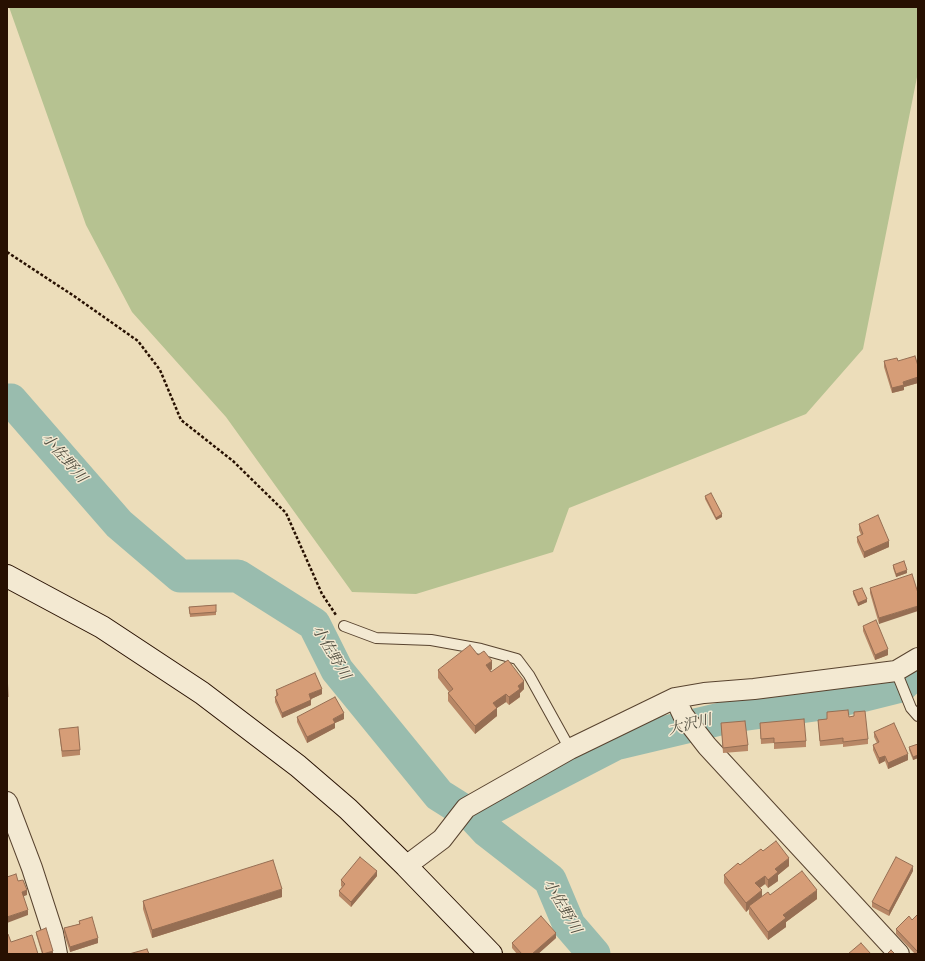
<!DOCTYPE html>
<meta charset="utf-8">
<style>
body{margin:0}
#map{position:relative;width:925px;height:961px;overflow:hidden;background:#ecddba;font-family:"IM FELL English",serif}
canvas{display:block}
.frame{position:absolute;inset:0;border:8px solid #271001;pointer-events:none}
</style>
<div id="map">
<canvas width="925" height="961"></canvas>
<div class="frame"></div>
</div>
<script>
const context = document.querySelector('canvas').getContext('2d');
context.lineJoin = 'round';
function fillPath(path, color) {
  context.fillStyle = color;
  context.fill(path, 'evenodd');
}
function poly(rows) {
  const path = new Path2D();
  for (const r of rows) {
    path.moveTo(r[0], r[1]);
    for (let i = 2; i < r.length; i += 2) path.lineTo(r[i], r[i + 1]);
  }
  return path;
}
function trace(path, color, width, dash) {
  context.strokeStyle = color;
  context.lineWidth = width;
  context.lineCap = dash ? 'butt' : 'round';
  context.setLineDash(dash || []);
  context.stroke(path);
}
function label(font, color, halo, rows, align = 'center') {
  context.font = font + ' "IM FELL English","Noto Serif JP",serif';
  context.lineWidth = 3;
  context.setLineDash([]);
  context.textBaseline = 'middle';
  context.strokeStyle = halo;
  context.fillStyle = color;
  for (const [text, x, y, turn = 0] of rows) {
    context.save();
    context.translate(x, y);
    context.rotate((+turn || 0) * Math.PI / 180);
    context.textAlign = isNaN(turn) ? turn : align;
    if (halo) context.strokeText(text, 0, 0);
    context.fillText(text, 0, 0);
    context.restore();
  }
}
const green = poly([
 [9,7,918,7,918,72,863,349,806,414,569,508,553,552,416,594,352,592,226,417,132,312,86,225]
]);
const river = poly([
 [7,400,11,400,119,524,180,576,238,576,314,624,337,670,439,795,474,817,487,831,550,880,569,925,594,954],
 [474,817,615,744,733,716,815,705,865,695,901,686,906,681,918,674]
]);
const path = poly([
 [7,252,74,296,138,341,160,370,181,420,233,461,286,513,322,594,336,615]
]);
const lane = poly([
 [344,626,376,638,431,640,481,649,517,659,529,675,570,749],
 [896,671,911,708,918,716]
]);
const street = poly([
 [675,698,683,715,707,746,899,954],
 [7,802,32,868,53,933,57,954],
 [406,866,442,839,466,808,570,749,675,698,704,693,754,689,896,671,918,658]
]);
const secondary = poly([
 [7,576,102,627,202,693,298,766,348,809,406,866,491,954]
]);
const wall = poly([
 [884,361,898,361,918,366,918,383,904,387,904,390,892,393,884,367],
 [705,496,722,517,716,520,705,499],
 [859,524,889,547,864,558,857,542,857,537,861,535,859,530],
 [893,565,907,573,896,577,893,568],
 [870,588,918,593,879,624,870,593],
 [853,591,867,602,858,606,853,594],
 [216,605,216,615,190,617,189,607],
 [863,626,888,655,875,660,863,631],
 [478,655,492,669,490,671,491,672,524,689,520,693,520,697,509,705,506,702,497,708,497,716,475,734,448,701,448,693,449,692,438,678,438,670],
 [7,670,8,697,8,703,7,703],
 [276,690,322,694,311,699,311,705,282,718,275,702,275,697,276,696],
 [827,712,849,717,854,716,854,712,868,739,868,744,843,747,843,744,820,746,818,720,827,719],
 [297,717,344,719,335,723,335,728,307,743,297,722],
 [721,723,748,745,748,751,723,753],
 [760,723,806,741,806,747,774,749,774,743,761,744],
 [59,729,80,750,80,755,62,757],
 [874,732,908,760,888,769,885,761,879,764,873,750,873,745,877,743,874,737],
 [918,744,918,758,913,760,909,750,909,747],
 [763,851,789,866,778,875,778,881,768,888,765,884,760,888,762,897,770,895,817,899,786,922,786,927,768,940,749,914,749,909,746,912,724,883,724,875],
 [913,871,889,916,872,907,872,902],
 [377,876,351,907,339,896,339,891,342,887,341,886,341,880],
 [282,897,152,938,143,909,143,901],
 [918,914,918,954,915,954,896,934,896,929,912,920],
 [79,921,98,943,70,952,64,934,64,928,79,924],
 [36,932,53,953,50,954,42,954,36,934],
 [556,938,538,954,517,954,512,948,512,943]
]);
const shadedWall = poly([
 [918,377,918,383,904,387,904,390,892,393,892,388,903,382],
 [722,514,722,517,716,520,716,518],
 [889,541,889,547,864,558,864,552],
 [907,570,907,573,896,577,896,574],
 [867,599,867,602,858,606,858,603],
 [918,606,918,611,879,624,879,618],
 [888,649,888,655,875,660,875,655],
 [492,661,492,669,486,674,486,665],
 [524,681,524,689,520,693,520,697,509,705,509,697,518,686],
 [322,689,322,694,309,700,309,694],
 [506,694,506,702,497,708,497,716,475,734,475,726,493,703],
 [311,700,311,705,282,718,282,713],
 [344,713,344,719,335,723,335,728,307,743,307,737,333,719],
 [908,754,908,760,888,769,888,763],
 [918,755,918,758,913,760,913,757],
 [885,756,885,761,879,764,879,758],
 [789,858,789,866,778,875,778,881,768,888,768,880,775,869],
 [913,866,913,871,889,916,889,911],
 [377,871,377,876,351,907,351,902],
 [765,876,765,884,755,891,755,883],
 [282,889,282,897,152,938,152,930],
 [27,890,27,895,22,897,22,892],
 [762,890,762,899,749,906,749,909,746,912,746,903],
 [817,890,817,899,786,922,786,927,768,940,768,932,783,915],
 [28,910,28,915,7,923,7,917],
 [556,933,556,938,538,954,532,954],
 [98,938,98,943,70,952,70,947],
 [53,951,53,953,50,954,43,954]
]);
const building = poly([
 [915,356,918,366,918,377,903,382,904,385,892,388,884,361,897,358,898,361,915,356],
 [711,493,722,514,716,518,705,496,711,493],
 [878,515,889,541,864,552,857,537,863,534,859,524,878,515],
 [904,561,907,570,896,574,893,565,904,561],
 [912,574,918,593,918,606,879,618,870,588,912,574],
 [862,588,867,599,858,603,853,591,862,588],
 [216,605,216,612,190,614,189,607,216,605],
 [876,620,888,649,875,655,863,626,876,620],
 [470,645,478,655,484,651,492,661,486,665,491,672,508,660,524,681,518,686,520,689,509,697,506,694,493,703,497,708,475,726,448,693,453,689,438,670,470,645],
 [7,670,8,697,7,697,7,670],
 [315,673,322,689,309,694,311,700,282,713,275,697,278,695,276,690,315,673],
 [335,697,344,713,333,719,335,723,307,737,297,717,335,697],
 [848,710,849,717,854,716,854,712,865,711,868,739,843,742,843,738,820,741,818,720,827,719,827,712,848,710],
 [804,719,806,741,774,743,774,738,761,739,760,723,804,719],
 [745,721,748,745,723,748,721,723,745,721],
 [894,723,908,754,888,763,885,756,879,758,873,745,879,742,874,732,894,723],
 [78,727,80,750,62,751,59,729,78,727],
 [918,744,918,755,913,757,909,747,918,744],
 [776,841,789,858,775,869,778,872,768,880,765,876,755,883,762,890,746,903,724,875,738,863,740,865,761,849,763,851,776,841],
 [360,857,377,871,351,902,339,891,345,884,341,880,360,857],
 [896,857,913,866,889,911,872,902,896,857],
 [273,860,282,889,152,930,143,901,273,860],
 [802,871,817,890,783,915,786,918,768,932,749,906,768,892,770,895,802,871],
 [16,874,18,881,23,880,27,890,22,892,28,910,7,917,7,877,16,874],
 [918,914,918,952,896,929,909,916,912,920,918,914],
 [541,916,556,933,532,954,522,954,512,943,541,916],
 [92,917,98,938,70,947,64,928,80,924,79,921,92,917],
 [46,928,53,951,43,954,36,932,46,928],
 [7,934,8,934,11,942,32,935,38,954,7,954,7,934],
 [861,943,871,954,848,954,861,943],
 [147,949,149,954,129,954,147,949],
 [891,950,895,954,887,954,891,950]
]);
const waterNames = [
 ["小佐野川",63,459,49],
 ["小佐野川",330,653,59],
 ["大沢川",690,726,-14],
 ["小佐野川",561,907,60]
];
fillPath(green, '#b6c291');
trace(river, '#99bcae', 33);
trace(lane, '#58432f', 12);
trace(street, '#58432f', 22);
trace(secondary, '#271001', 24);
trace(path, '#271001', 2.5, [3, 2]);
trace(lane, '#f3e9d2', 10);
trace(street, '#f3e9d2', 20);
trace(secondary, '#f3e9d2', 22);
fillPath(wall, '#b88766');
fillPath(shadedWall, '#966e53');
fillPath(building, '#d69d77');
trace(building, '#966e53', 1);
label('italic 15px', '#4f4c3e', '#f3e9d2', waterNames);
</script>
